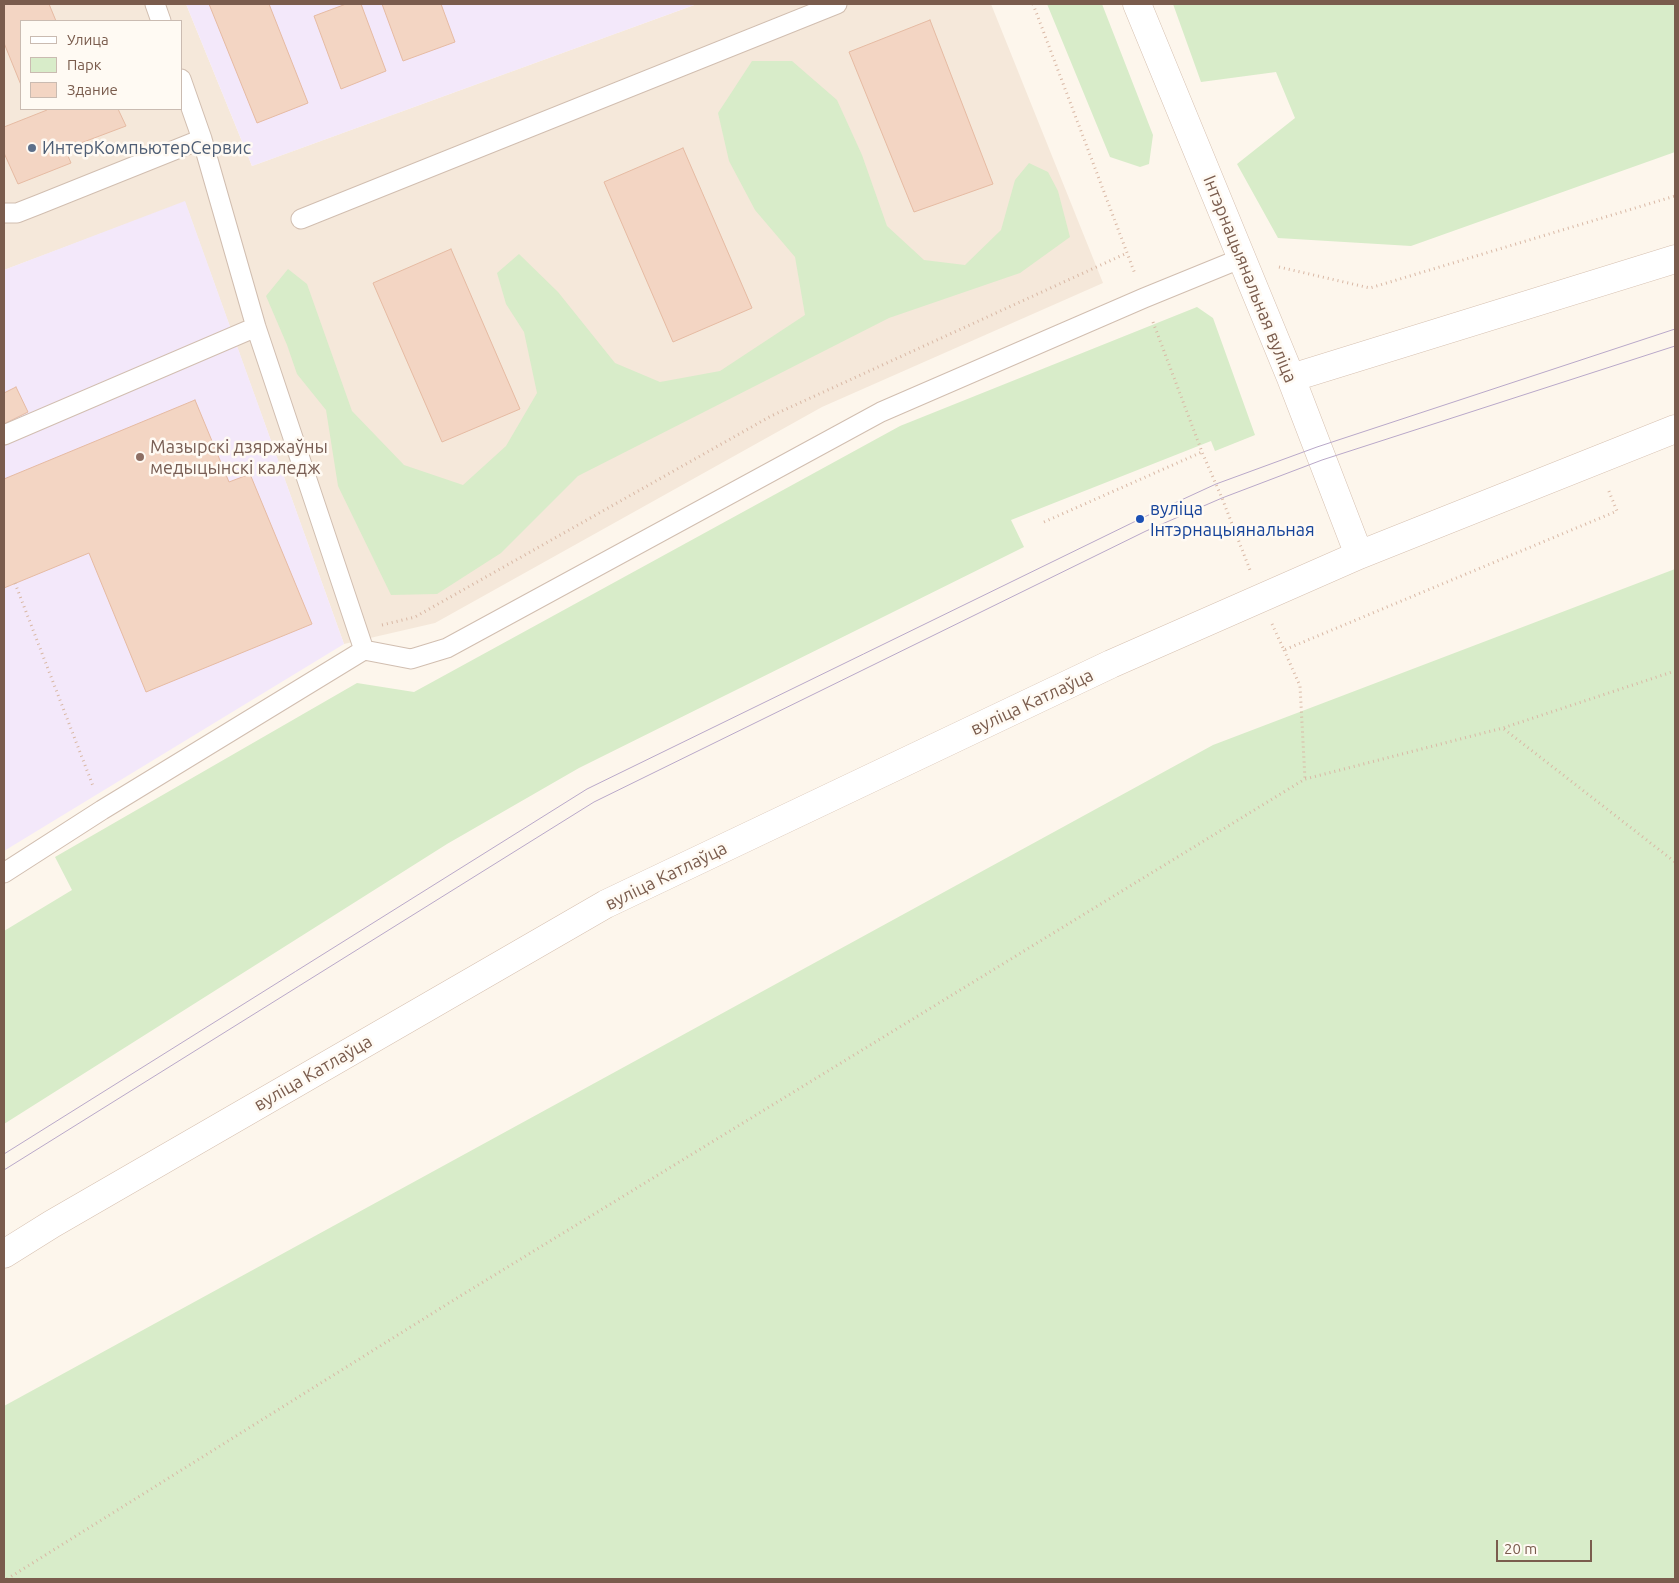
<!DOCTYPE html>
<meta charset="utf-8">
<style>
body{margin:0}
#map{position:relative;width:1679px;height:1583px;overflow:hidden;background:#fdf6ec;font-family:Ubuntu,sans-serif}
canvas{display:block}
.frame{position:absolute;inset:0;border:5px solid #7a5c4d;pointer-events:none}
.legend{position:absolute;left:20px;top:20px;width:162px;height:90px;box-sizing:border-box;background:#fffaf3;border:1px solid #cabbb1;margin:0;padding:6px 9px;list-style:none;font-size:15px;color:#7a5c4d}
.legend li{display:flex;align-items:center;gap:10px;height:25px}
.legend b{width:25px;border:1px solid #cabbb1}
.scale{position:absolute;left:1496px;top:1540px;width:96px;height:22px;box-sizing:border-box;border:2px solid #7a5c4d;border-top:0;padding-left:6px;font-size:15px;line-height:18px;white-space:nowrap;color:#7a5c4d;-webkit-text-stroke:4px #fffaf3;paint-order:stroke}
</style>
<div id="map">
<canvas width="1679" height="1583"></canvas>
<div class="frame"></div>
<ul class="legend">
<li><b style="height:6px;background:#fff"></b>Улица</li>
<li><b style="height:14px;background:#d8ecc9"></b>Парк</li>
<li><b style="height:14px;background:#f3d5c3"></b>Здание</li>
</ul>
<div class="scale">20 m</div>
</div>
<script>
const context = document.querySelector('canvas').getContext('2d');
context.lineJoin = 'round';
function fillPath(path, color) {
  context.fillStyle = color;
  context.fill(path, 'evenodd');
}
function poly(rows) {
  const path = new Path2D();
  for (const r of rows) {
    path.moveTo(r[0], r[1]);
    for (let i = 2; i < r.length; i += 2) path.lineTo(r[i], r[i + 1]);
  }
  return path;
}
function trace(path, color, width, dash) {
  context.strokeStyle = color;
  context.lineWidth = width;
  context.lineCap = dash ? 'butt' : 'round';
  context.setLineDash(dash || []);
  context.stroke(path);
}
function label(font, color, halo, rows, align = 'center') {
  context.font = font + ' Ubuntu,sans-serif';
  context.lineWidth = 5;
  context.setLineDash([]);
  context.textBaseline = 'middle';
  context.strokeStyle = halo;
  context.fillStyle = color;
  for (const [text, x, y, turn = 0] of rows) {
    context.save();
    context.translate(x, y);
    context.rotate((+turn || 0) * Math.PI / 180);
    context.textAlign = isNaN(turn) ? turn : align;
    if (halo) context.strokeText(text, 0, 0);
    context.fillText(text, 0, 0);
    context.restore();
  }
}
const residential = poly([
 [4,4,186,4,252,166,697,4,991,4,1103,283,822,407,435,623,344,644,185,202,4,270],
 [21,21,181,21,181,109,21,109]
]);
const education = poly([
 [186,4,697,4,252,166],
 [185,201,344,644,4,851,4,270]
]);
const green = poly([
 [1047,4,1102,4,1153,135,1149,164,1140,167,1110,157],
 [1173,4,1675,4,1675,152,1411,246,1278,238,1237,164,1295,118,1276,72,1201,82],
 [752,61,792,61,837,100,862,155,887,226,924,260,965,265,1001,230,1015,180,1029,163,1048,172,1058,191,1070,237,1020,273,889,318,578,476,501,553,437,594,391,595,338,486,326,410,297,374,287,345,266,296,288,269,307,284,352,411,404,465,463,485,506,446,537,393,524,332,506,304,497,273,519,254,558,292,615,363,660,382,720,371,805,315,795,257,755,210,729,161,718,113],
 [1197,307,1213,318,1255,435,1215,451,1211,441,1011,520,1024,547,579,768,447,844,4,1124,4,931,72,890,55,857,357,683,414,692,900,426],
 [1675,569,1675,1579,4,1579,4,1406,1213,745]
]);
const building = poly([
 [4,4,49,4,56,21,21,21,21,85,4,43,4,4],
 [209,4,269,4,308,103,257,123,209,4],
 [346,4,361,4,386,71,341,89,314,16,346,4],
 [382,4,441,4,455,42,403,61,382,4],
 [930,20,993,184,914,212,849,52,930,20],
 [46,109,118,109,126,126,65,149,71,163,18,184,4,153,4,127,47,110,46,109],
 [683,148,752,308,673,342,604,182,683,148],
 [451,249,520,409,442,442,373,283,451,249],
 [16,387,28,412,4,424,4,393,16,387],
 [195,400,229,482,250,474,312,624,146,692,89,553,4,588,4,479,195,400]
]);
const path = poly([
 [1033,4,1135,274],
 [1279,267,1370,288,1675,196],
 [1153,322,1202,452,1222,498,1250,570],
 [1044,522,1202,452],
 [15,583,93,786],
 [1272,624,1284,650,1617,511,1608,489],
 [382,625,415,617,771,416,1127,253],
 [1284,650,1300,686,1305,779],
 [1504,729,1675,862],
 [7,1579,457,1298,1305,779,1503,728,1675,671]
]);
const service = poly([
 [155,4,161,21],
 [202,139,256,327,364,650,411,659,447,648,881,412,1144,298,1242,258],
 [4,213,17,213,40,204,202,139,181,79],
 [301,219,837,4],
 [4,435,256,327],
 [4,873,102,810,364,650]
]);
const secondary = poly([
 [1137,4,1291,378,1359,555],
 [1291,378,1675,259],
 [4,1254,52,1224,606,904,1111,664,1359,555,1675,429]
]);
const tram = poly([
 [4,1154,587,789,1140,519,1216,484,1317,447,1675,329],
 [4,1170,594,802,1146,531,1222,498,1322,460,1675,346]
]);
const markers = [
 [32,148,5,"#5c6f8a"],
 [140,457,5,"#8d6e63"],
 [1140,519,5,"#1a4fb4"]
];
const serviceNames = [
 ["ИнтерКомпьютерСервис",42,148]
];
const streetNames = [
 ["Інтэрнацыянальная вуліца",1250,279,68],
 ["вуліца Катлаўца",1032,702,-25],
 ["вуліца Катлаўца",666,876,-26],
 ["вуліца Катлаўца",313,1073,-30]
];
const educationNames = [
 ["Мазырскі дзяржаўны",150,447],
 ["медыцынскі каледж",150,468]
];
const transitNames = [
 ["вуліца",1150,509],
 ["Інтэрнацыянальная",1150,530]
];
fillPath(residential, '#f5e8da');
fillPath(education, '#f3e8fa');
fillPath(green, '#d8ecc9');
fillPath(building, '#f3d5c3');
trace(building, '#e6bba3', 1);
trace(service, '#d1beb0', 21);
trace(secondary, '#d6c0b0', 29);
trace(path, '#d9b8a5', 3, [1, 4]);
trace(service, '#fff', 19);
trace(secondary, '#fff', 28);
trace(tram, '#b9a8c9', 1);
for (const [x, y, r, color] of markers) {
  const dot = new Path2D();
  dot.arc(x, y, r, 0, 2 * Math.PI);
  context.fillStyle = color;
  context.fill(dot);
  trace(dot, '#fffaf3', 2);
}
label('18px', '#4e5e75', '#fffaf3', serviceNames, 'left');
label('18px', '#7a5c4d', '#fffaf3', streetNames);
label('18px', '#785e54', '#fffaf3', educationNames, 'left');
label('18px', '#164399', '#fffaf3', transitNames, 'left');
</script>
